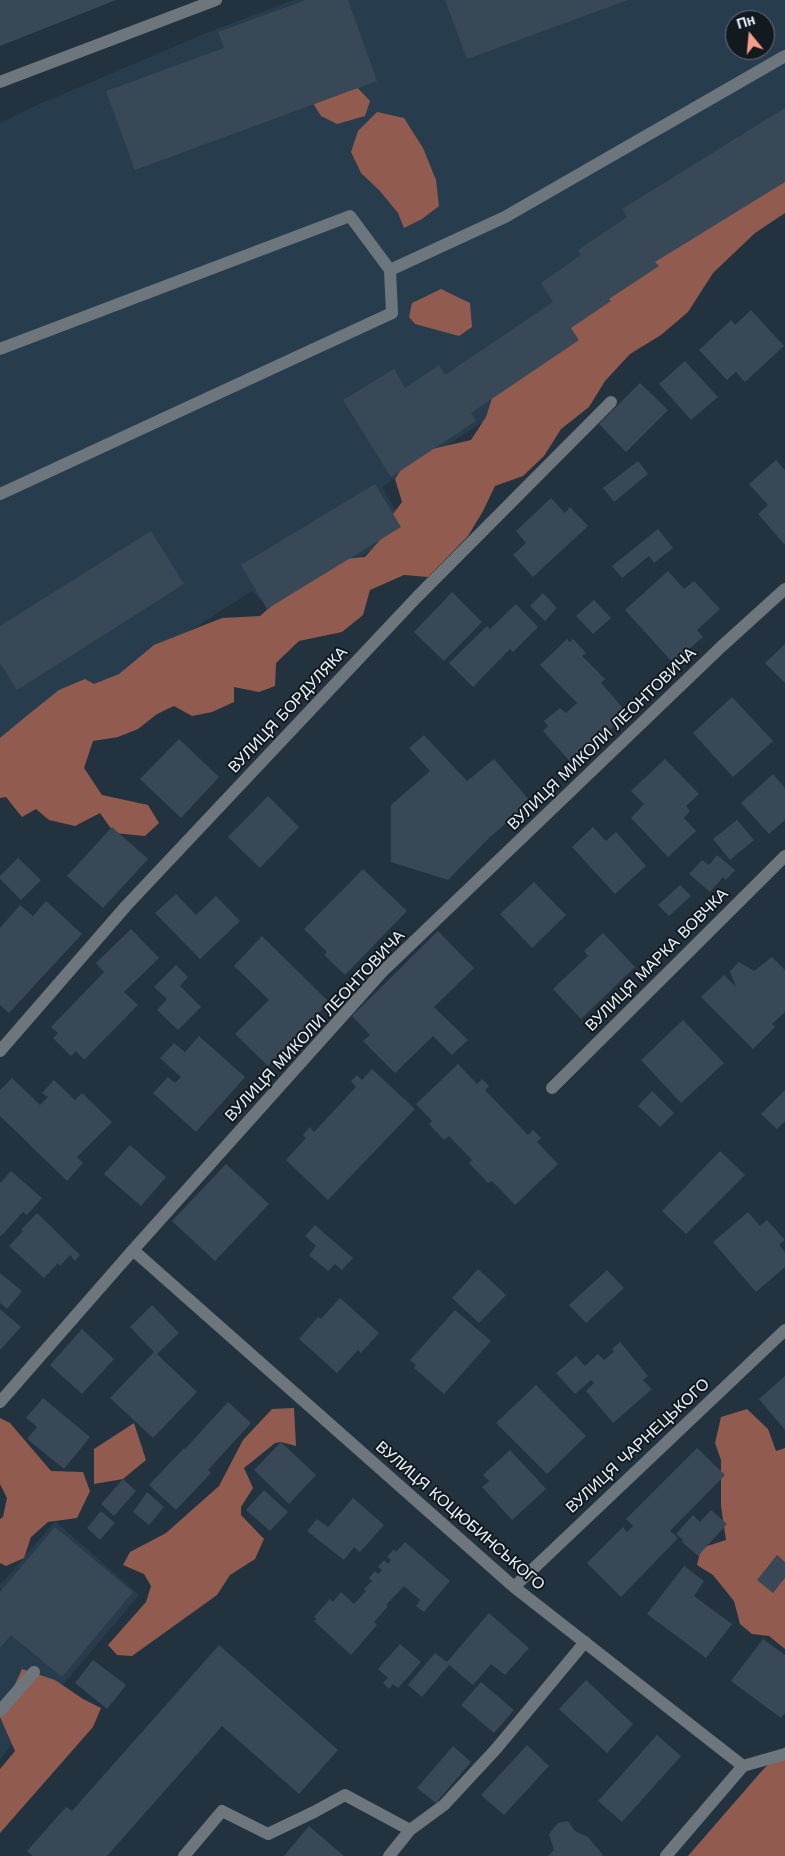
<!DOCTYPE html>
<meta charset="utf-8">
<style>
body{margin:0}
#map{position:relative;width:785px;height:1856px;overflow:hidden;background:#23323f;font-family:"Work Sans",sans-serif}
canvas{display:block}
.north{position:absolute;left:725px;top:10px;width:50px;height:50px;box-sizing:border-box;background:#12191f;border:1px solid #697178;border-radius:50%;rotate:343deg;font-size:14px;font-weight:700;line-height:20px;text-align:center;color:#ebf5fe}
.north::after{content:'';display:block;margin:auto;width:18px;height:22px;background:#f49e89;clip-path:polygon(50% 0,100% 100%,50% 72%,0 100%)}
</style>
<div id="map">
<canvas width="785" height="1856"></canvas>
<div class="north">Пн</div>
</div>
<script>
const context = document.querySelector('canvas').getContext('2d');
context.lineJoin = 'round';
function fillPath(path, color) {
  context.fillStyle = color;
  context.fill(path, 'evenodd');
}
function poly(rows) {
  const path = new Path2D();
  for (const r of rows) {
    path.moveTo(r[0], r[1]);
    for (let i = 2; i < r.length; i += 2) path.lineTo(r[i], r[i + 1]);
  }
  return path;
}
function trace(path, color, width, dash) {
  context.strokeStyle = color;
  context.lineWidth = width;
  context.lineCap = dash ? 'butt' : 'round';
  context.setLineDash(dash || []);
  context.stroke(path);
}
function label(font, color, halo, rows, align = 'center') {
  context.font = font + ' "Work Sans",sans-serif';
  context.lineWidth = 4;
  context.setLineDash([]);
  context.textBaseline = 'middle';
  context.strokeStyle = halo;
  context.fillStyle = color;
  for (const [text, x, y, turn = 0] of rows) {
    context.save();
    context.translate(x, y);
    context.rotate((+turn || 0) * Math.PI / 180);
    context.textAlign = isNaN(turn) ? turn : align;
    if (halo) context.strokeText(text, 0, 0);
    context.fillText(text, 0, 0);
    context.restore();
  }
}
const built = poly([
 [294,0,785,0,785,191,514,402,382,487,406,529,271,611,252,591,0,753,0,123,35,106,204,34],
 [735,20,765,20,765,50,735,50],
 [55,1521,139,1595,0,1759,0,1585]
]);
const forest = poly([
 [350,80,370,101,365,116,337,124,321,116,311,100],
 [377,112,404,118,423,148,436,180,439,206,422,219,404,228,398,213,380,191,361,173,351,152,358,131],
 [785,161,785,213,755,233,713,273,688,312,661,335,630,354,605,381,589,407,561,429,544,456,523,476,495,486,483,511,468,536,428,577,404,575,370,590,363,615,342,632,299,641,276,663,275,686,259,692,234,687,234,702,212,712,192,716,174,706,157,714,138,729,118,737,93,741,84,768,102,795,148,805,159,823,145,836,114,833,100,813,75,826,49,820,36,809,22,817,6,797,0,798,0,738,24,718,59,690,85,679,94,684,119,674,154,645,222,618,260,616,283,596,334,560,365,557,381,539,390,518,402,502,395,479,411,454,471,440,486,417,493,395,494,379],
 [441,289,470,303,472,327,459,336,415,324,409,317,412,303],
 [294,1408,296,1446,281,1442,275,1443,244,1468,253,1488,241,1507,241,1515,264,1539,255,1559,230,1575,217,1595,132,1656,117,1655,108,1645,146,1602,151,1586,144,1574,123,1565,130,1552,166,1533,219,1486,243,1440,272,1409],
 [747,1409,768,1429,776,1451,785,1448,785,1649,769,1636,752,1634,740,1624,734,1601,713,1575,697,1565,701,1548,726,1540,721,1506,721,1460,715,1443,721,1417],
 [0,1418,10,1423,51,1471,83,1472,90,1491,77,1518,48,1522,31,1537,24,1558,6,1566,0,1563,0,1519,3,1517,7,1498,0,1484],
 [134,1423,146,1460,123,1479,94,1484,94,1449],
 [22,1669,55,1680,83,1699,101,1708,93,1727,0,1833,0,1769,15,1751,0,1717],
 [785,1747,785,1856,688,1856,760,1773]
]);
const building = poly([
 [0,0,116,0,0,46],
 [306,0,348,0,377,81,135,170,106,91,224,48,218,32],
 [445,0,628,0,467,59],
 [785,108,785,182,655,262,659,266,609,299,611,301,571,328,579,340,471,413,476,421,391,477,343,400,394,369,405,388,439,365,445,375,553,302,541,283,581,255,578,250,627,217,622,209],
 [751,310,784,346,745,382,736,372,727,380,699,350,731,320,735,325],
 [685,361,718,397,691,420,659,384],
 [640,383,668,410,626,452,599,424],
 [776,460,785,470,785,543,784,544,758,514,768,505,749,484],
 [638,461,648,474,614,502,603,488],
 [375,484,401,527,267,609,241,565],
 [551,498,565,513,570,507,588,526,533,577,513,555,526,543,516,531],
 [658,529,673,548,654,563,649,556,622,578,612,566],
 [151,531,184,584,17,690,0,663,0,626],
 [668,571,684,589,694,581,720,609,697,630,703,637,673,663,625,610],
 [452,592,482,622,444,661,414,632],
 [543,593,557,608,545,621,530,606],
 [594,600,611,618,593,634,576,616],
 [516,604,538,627,513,652,510,649,473,687,449,663,487,626,490,629],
 [567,639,570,642,573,639,586,653,582,656,605,679,601,683,628,714,571,763,543,731,548,726,544,721,560,708,566,713,577,703,540,665],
 [785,644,785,683,765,663],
 [732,697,773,741,733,777,693,733],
 [424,735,467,781,494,759,531,802,490,837,448,880,391,862,391,805,430,771,409,748],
 [179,739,219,777,181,818,140,779],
 [665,759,699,794,686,806,690,811,684,818,696,831,668,857,631,818,644,804,631,791],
 [773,774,785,788,785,820,769,834,741,803],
 [268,796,299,827,260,868,228,837],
 [737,820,754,840,730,860,713,839],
 [112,827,148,859,103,908,67,876],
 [593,827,606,841,616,832,646,866,615,894,572,847],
 [717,855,735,870,726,880,723,877,710,892,689,874,702,860,709,865],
 [18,858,41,880,21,900,0,879,0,876],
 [363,869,407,911,345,975,324,955,327,952,304,929],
 [534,882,566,915,532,948,500,914],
 [680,885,691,896,669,916,658,905],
 [176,894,196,915,216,896,240,921,200,959,155,913],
 [46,901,82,934,9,1013,0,1005,0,928,20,905,33,916],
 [131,929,159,958,124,992,138,1005,84,1060,76,1051,71,1056,53,1038,58,1033,51,1027,104,972,96,963],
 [438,931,474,968,434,1007,468,1040,452,1055,433,1036,395,1073,363,1041,370,1035,352,1016],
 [603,933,635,967,581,1019,553,989,588,956,584,951],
 [262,936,329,1002,268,1066,235,1034,269,1000,234,966],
 [772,957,785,970,785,1012,772,1024,775,1027,753,1049,701,997,724,975,736,987,730,971,739,962,754,971],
 [176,965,188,977,180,986,201,1007,178,1030,157,1010,167,999,154,987],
 [683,1020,724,1063,681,1103,641,1060],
 [199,1036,245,1077,196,1132,153,1093,168,1077,175,1083,181,1077,160,1058,174,1043,185,1052],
 [458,1064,477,1084,482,1079,489,1086,485,1090,528,1135,533,1130,541,1138,537,1142,558,1164,515,1205,492,1181,488,1183,469,1163,472,1160,449,1136,444,1140,429,1124,432,1121,416,1104],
 [372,1069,415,1109,328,1200,286,1160,306,1138,303,1135,310,1127,314,1132,356,1087,351,1081,357,1075,362,1080],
 [12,1078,40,1105,48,1097,42,1093,54,1080,75,1100,82,1093,112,1122,77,1157,83,1163,67,1181,0,1116,0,1090],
 [785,1090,785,1121,777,1129,761,1114],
 [652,1091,674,1113,660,1127,638,1106],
 [130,1145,166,1177,141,1206,104,1174],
 [720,1151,745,1175,686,1234,662,1211],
 [226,1164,269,1204,215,1261,172,1221],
 [11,1171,42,1198,27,1215,23,1212,1,1236,0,1235,0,1183],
 [748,1212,760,1226,767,1220,785,1240,779,1245,785,1252,785,1267,756,1292,713,1242],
 [37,1213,80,1255,75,1261,70,1255,60,1266,58,1263,44,1278,9,1246,23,1231,21,1230],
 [315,1225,353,1258,342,1270,335,1264,328,1271,309,1255,316,1246,305,1236],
 [478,1269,506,1295,479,1323,452,1298],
 [607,1270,624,1288,586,1323,569,1305],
 [0,1273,22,1291,7,1309,0,1303],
 [340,1298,379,1333,361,1353,358,1350,337,1373,299,1339,318,1317,321,1319],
 [152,1305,179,1333,157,1354,197,1392,153,1438,110,1398,154,1352,130,1327],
 [0,1309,21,1327,0,1350],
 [455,1310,491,1341,444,1394,414,1368,416,1365,410,1360],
 [82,1329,114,1359,82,1394,50,1365],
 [620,1342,648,1376,643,1380,652,1389,613,1423,586,1391,594,1383,591,1380,575,1394,556,1373,576,1356,585,1366,598,1354,604,1360,614,1352,612,1349],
 [785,1376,785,1430,759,1399],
 [536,1385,586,1436,547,1474,496,1423],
 [43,1398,90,1437,64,1469,27,1439,37,1427,26,1418],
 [228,1402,251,1423,208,1470,211,1473,176,1510,149,1485,184,1448,185,1449],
 [281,1442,316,1475,289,1504,254,1470],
 [697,1448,725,1475,670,1531,678,1538,621,1597,587,1563,623,1527,627,1532,633,1526,626,1519],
 [510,1450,546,1489,512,1520,482,1487,489,1481,483,1475],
 [123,1479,136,1491,114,1516,101,1504],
 [264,1490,288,1512,270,1531,246,1510],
 [147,1492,164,1507,149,1525,133,1512],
 [353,1498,384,1525,360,1552,354,1547,344,1560,307,1531,317,1519,328,1527],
 [711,1510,727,1524,698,1556,682,1542,683,1540,676,1534,693,1515,700,1522],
 [101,1511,115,1523,100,1540,87,1528],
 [55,1527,133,1592,62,1677,11,1635,0,1648,0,1592],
 [405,1542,450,1581,424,1612,416,1606,420,1600,404,1586,386,1605,388,1606,374,1622,377,1625,351,1655,314,1621,317,1619,314,1617,330,1599,333,1602,341,1592,354,1604,366,1591,364,1589,372,1581,369,1578,375,1571,378,1574,382,1570,378,1567,384,1560,388,1564,391,1560,387,1557,394,1549,396,1552],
 [777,1555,785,1562,785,1578,773,1593,757,1580],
 [684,1566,704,1581,694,1596,732,1624,706,1658,647,1614],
 [489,1613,529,1648,505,1675,491,1664,473,1685,449,1665,422,1697,408,1685,435,1653,447,1662],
 [763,1639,785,1655,785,1713,781,1718,731,1681],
 [400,1644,421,1662,398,1688,393,1684,389,1689,383,1683,388,1678,378,1669],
 [219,1645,338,1750,299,1794,222,1726,107,1856,33,1856,27,1851,66,1807,72,1811],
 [93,1660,126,1685,107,1709,75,1683],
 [586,1680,633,1724,607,1753,559,1709],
 [481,1682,514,1710,494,1733,461,1705],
 [657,1735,681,1756,622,1822,598,1801],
 [527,1745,549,1766,504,1815,481,1795],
 [453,1746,471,1762,436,1803,417,1788],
 [568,1821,575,1831,588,1837,603,1855,602,1856,548,1856,554,1850,549,1834,558,1823],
 [309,1826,344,1856,284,1856]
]);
const lane = poly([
 [390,270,505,217,785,56],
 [0,349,350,216,390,270,392,313,0,494],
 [0,1711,34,1672],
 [184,1856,222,1811,268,1834,314,1812,345,1795,410,1830,444,1805,496,1749,585,1642],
 [389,1856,410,1830]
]);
const street = poly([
 [0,82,216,0],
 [0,1051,126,906,417,597,611,402],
 [552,1088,785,856],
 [133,1250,514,1587,743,1766,785,1754],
 [0,1402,133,1250,382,972,722,646,785,589],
 [514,1587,785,1330],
 [666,1856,743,1766]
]);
const streetNames = [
 ["ВУЛИЦЯ БОРДУЛЯКА",288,710,-47],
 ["ВУЛИЦЯ МИКОЛИ ЛЕОНТОВИЧА",602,739,-44],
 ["ВУЛИЦЯ МАРКА ВОВЧКА",657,960,-45],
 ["ВУЛИЦЯ МИКОЛИ ЛЕОНТОВИЧА",315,1026,-47],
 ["ВУЛИЦЯ ЧАРНЕЦЬКОГО",638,1446,-43],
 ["ВУЛИЦЯ КОЦЮБИНСЬКОГО",460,1516,41]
];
fillPath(built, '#273d4e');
fillPath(forest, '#915c4f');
fillPath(building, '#384856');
trace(lane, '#6e767d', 12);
trace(street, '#6e767d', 12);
label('16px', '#ebf5fe', '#12191f', streetNames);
</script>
